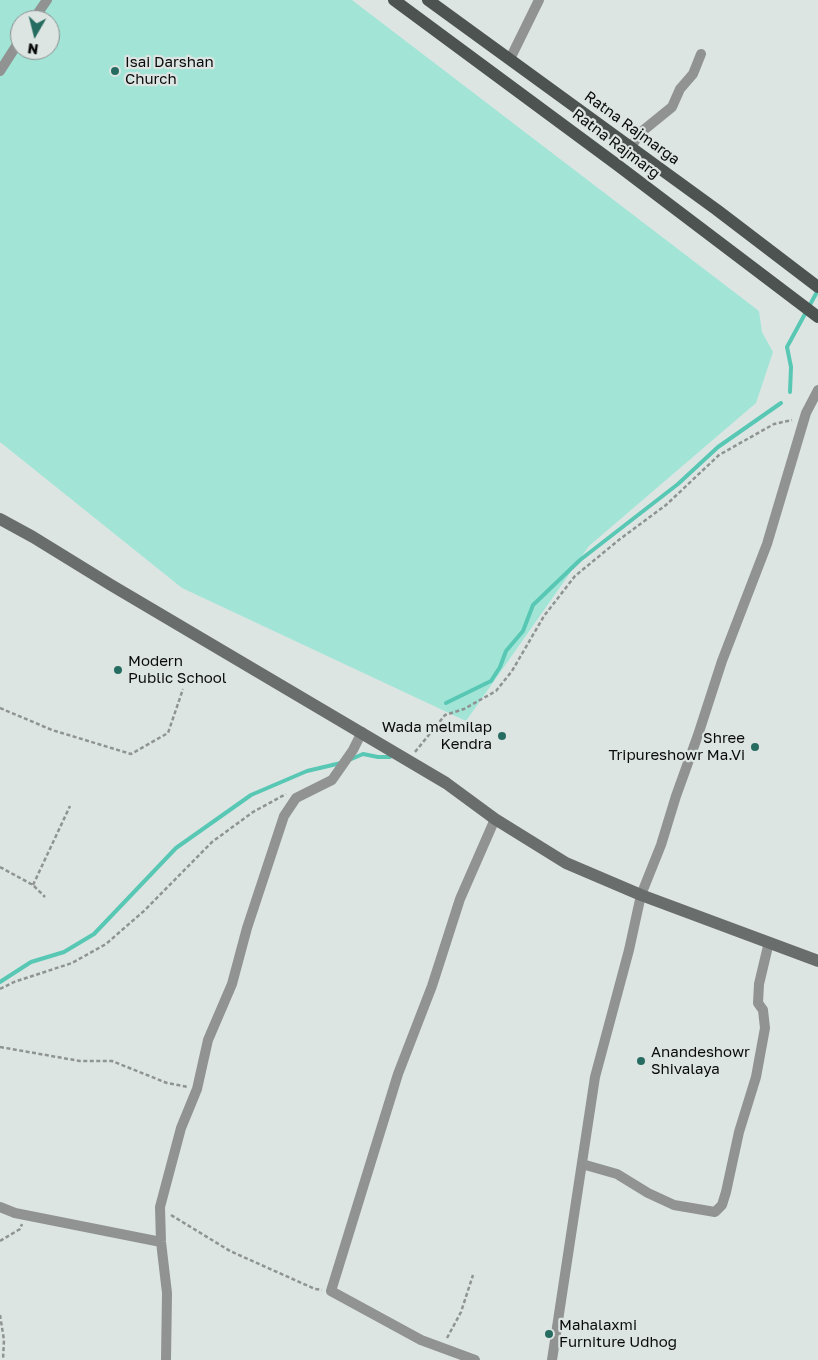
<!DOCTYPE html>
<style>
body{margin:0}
#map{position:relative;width:818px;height:1360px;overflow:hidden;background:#dde5e3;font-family:"Golos Text",sans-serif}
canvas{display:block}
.north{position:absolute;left:10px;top:10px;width:50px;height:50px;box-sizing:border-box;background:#dde5e3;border:1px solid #898e8d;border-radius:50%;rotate:188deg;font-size:14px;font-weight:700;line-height:20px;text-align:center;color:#0a0c0c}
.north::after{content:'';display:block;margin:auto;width:18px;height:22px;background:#276c60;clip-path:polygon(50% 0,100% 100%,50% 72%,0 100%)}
</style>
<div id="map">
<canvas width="818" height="1360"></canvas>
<div class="north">N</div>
</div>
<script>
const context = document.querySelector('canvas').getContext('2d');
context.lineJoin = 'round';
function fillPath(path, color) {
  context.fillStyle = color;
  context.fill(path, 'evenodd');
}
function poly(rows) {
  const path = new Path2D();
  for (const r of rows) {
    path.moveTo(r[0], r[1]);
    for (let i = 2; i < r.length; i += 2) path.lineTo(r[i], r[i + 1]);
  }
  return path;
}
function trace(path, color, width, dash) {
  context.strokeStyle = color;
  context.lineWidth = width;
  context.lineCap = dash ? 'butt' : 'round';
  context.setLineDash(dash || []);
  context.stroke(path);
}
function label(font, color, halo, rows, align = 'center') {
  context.font = font + ' "Golos Text",sans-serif';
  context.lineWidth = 4.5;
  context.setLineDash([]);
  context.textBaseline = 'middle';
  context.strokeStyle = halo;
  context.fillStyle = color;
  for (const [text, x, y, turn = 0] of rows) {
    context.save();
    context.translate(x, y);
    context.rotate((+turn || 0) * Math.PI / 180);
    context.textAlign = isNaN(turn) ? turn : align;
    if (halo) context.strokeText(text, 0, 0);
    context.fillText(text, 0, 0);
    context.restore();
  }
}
const green = poly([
 [0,0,352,0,759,311,762,332,773,352,756,403,589,546,466,721,182,588,0,442],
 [20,20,50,20,50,50,20,50]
]);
const stream = poly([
 [790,392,791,367,787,347,818,290],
 [446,703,491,681,500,667,506,651,523,631,533,605,580,560,678,484,718,447,781,403],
 [349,760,363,754,378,757,390,757],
 [0,982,31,962,64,952,94,934,176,848,251,795,307,771,341,763]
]);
const path = poly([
 [0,708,52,730,131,754,168,733,183,689],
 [415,752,445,715,464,709,496,691,512,671,544,616,575,576,620,539,666,505,719,455,774,424,792,420],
 [0,867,33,885,45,897],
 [33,885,70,806],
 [0,989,14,982,72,963,106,944,145,910,212,842,253,812,286,794],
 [0,1047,80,1061,112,1061,167,1083,188,1087],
 [171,1215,230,1251,315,1289,322,1290],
 [0,1241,20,1229,22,1224],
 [0,1315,4,1340,3,1360],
 [447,1338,461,1312,473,1275]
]);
const street = poly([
 [33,20,47,0],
 [510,59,539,0],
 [0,71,20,40],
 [631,147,640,133,672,107,680,89,693,74,701,54],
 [582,1164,617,1174,648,1193,674,1205,715,1212,722,1205,726,1192,739,1132,756,1077,765,1028,763,1010,758,1003,759,984,769,942],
 [0,1207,15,1213,161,1242],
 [166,1360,167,1293,161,1242,160,1207,181,1128,197,1089,208,1040,232,984,247,928,284,816,296,798,332,780,353,750,362,732],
 [475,1360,421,1340,331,1291,398,1074,432,986,460,899,495,819],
 [552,1360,595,1077,629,950,641,895,661,845,676,796,698,735,722,661,767,544,806,413,818,390]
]);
const secondary = poly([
 [0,519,33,537,111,585,446,783,495,819,566,863,641,895,818,961]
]);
const primary = poly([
 [394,0,616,164,818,317],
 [428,0,717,210,818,287]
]);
const markers = [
 [115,71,5,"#276c60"],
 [118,670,5,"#276c60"],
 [502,736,5,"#276c60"],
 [755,747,5,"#276c60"],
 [641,1061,5,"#276c60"],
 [549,1334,5,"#276c60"]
];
const poiNames = [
 ["Isai Darshan",125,62],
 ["Church",125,79],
 ["Modern",128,661],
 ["Public School",128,678],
 ["Wada melmilap",492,727,"right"],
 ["Kendra",492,744,"right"],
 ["Shree",745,738,"right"],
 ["Tripureshowr Ma.Vi",745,755,"right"],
 ["Anandeshowr",651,1052],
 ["Shivalaya",651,1069],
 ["Mahalaxmi",559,1325],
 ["Furniture Udhog",559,1342]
];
const streetNames = [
 ["Ratna Rajmarga",632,128,36],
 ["Ratna Rajmarg",616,144,37]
];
fillPath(green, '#a2e5d7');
trace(stream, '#58c8b4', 4);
trace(path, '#8f9493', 2.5, [4, 2.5]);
trace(street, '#909392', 10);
trace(secondary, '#696d6c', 12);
trace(primary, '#4d5351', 12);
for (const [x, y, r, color] of markers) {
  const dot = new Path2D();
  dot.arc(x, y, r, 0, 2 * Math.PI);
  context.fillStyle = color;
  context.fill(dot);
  trace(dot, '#dde5e3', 2);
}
label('15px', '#0a0c0c', '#dde5e3', poiNames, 'left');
label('15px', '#0a0c0c', '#dde5e3', streetNames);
</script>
